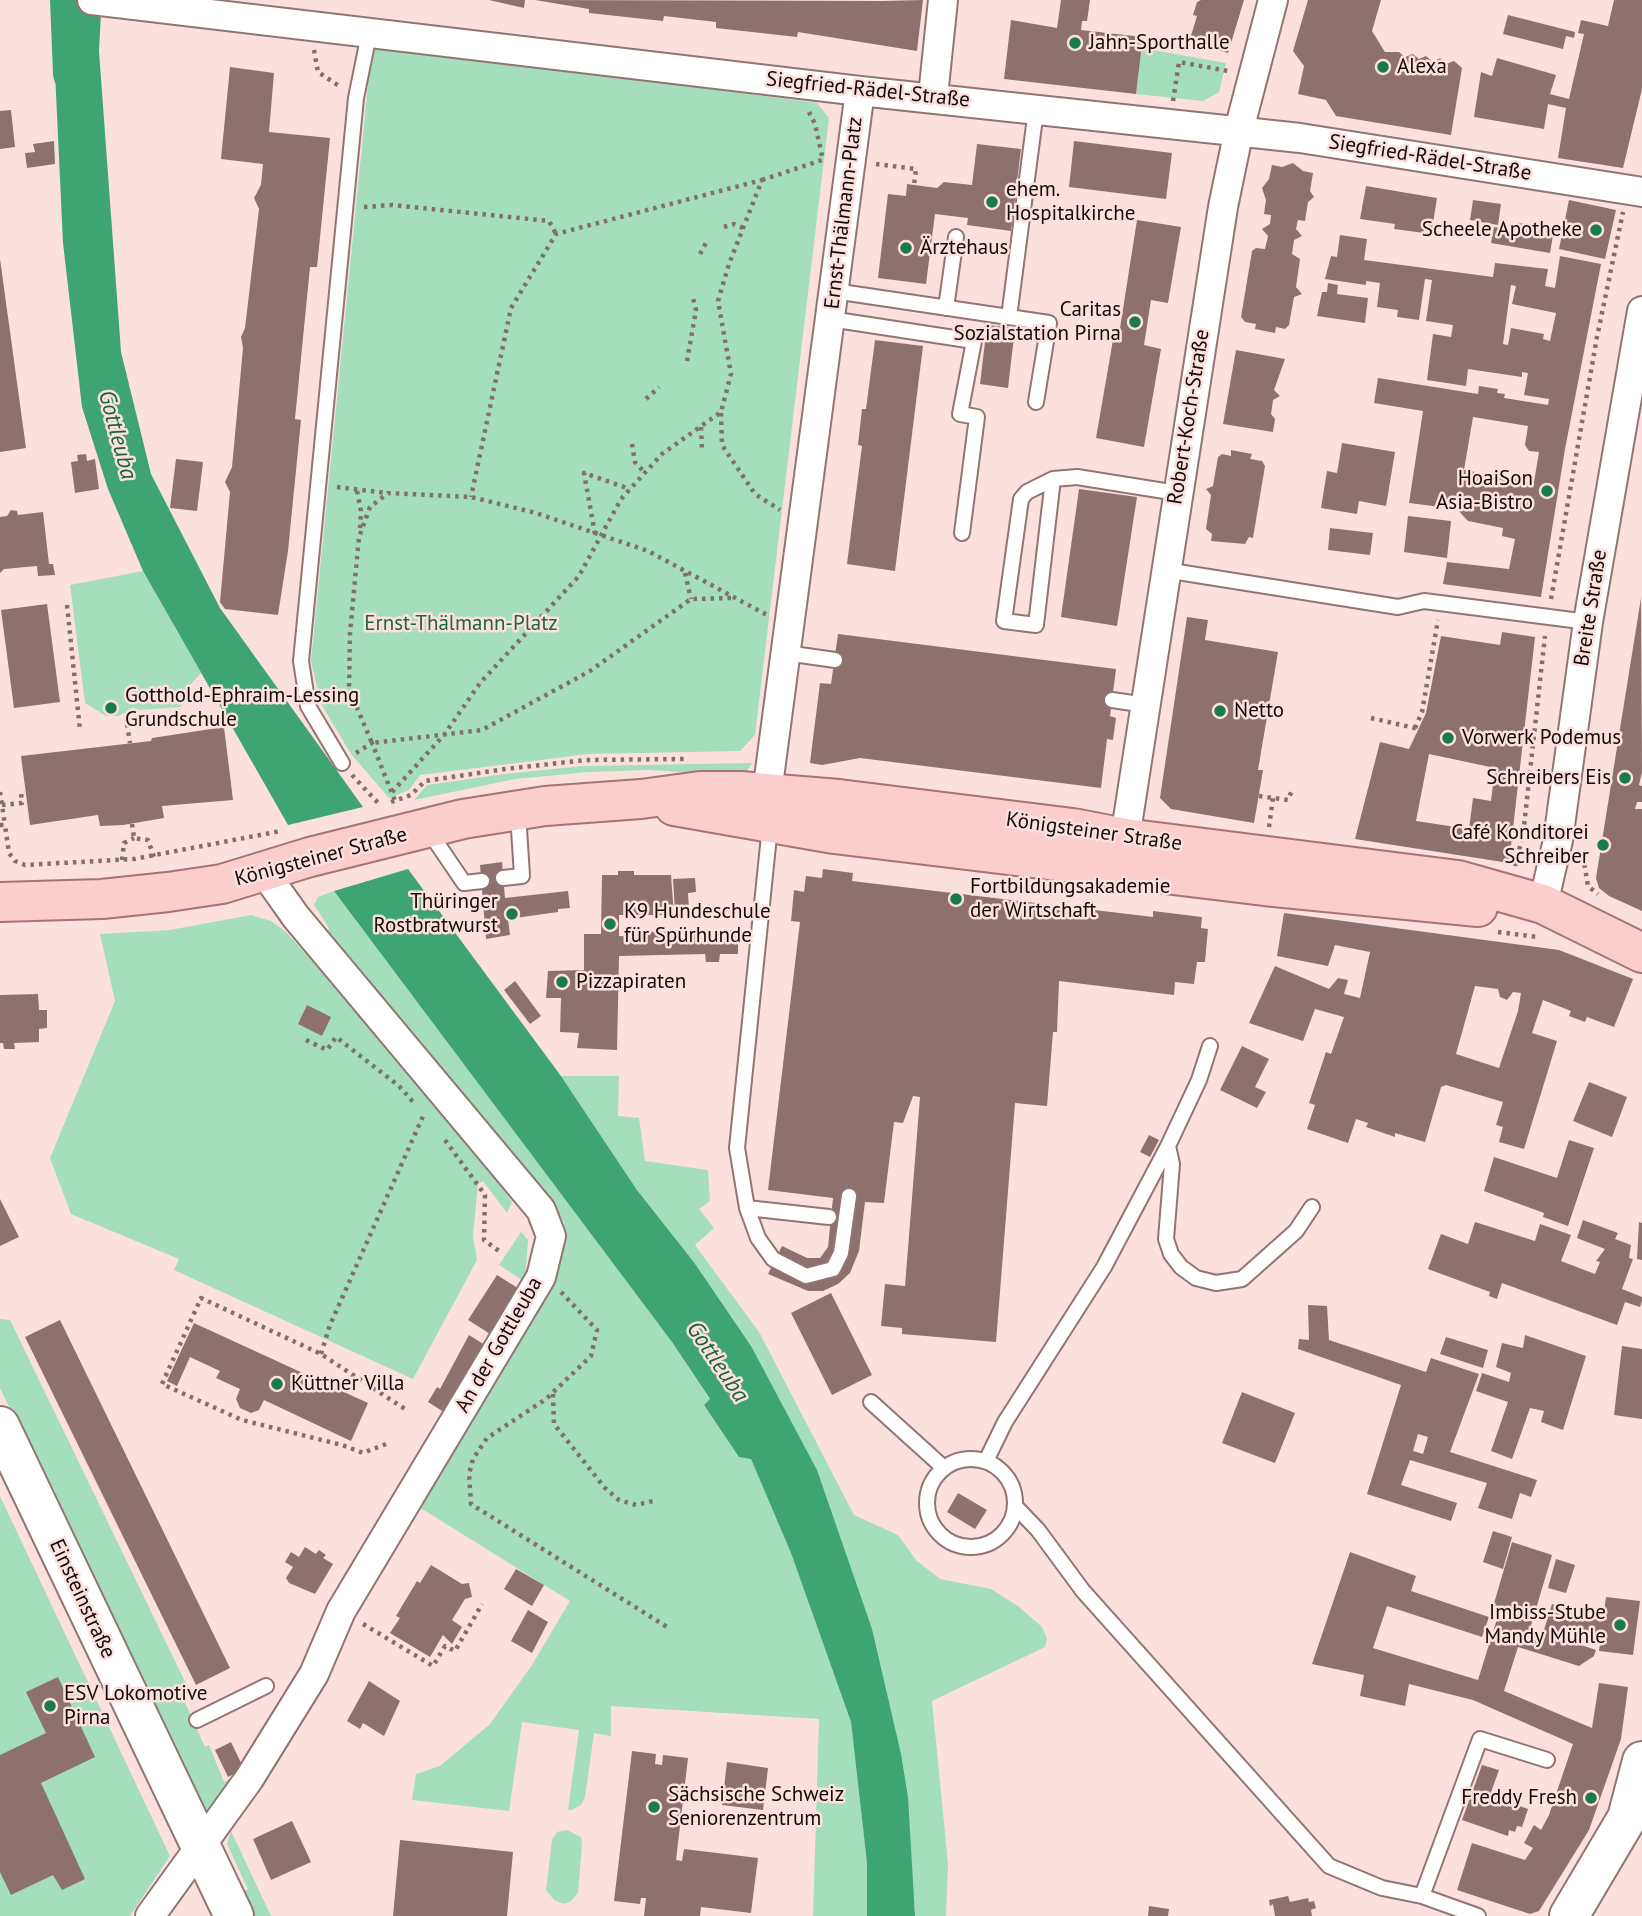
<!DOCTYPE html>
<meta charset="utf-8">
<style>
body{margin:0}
canvas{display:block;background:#fbe0de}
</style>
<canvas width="1642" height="1916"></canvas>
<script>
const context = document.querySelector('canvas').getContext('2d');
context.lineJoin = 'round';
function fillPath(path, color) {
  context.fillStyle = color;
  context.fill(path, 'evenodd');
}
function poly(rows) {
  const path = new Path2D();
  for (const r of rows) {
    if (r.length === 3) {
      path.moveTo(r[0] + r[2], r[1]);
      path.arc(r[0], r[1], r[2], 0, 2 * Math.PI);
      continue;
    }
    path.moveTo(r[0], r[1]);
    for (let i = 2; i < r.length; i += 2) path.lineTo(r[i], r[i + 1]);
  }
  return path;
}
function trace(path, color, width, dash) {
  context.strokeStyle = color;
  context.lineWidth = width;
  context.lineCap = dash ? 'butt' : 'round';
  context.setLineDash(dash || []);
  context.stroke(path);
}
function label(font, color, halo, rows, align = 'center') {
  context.font = font + ' "PT Sans",sans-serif';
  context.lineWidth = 5;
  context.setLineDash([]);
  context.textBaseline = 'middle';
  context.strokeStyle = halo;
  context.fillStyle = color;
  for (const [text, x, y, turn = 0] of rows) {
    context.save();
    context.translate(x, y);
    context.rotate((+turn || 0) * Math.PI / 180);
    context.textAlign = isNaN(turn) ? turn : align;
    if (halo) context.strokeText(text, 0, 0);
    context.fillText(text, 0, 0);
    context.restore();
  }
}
const green = poly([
 [372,44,817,103,829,118,755,735,740,751,589,754,420,775,409,790,389,798,351,754,321,704,311,661],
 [1142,48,1226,63,1219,92,1203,101,1136,94],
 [143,571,201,673,183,693,181,707,140,710,133,708,119,716,106,716,85,703,70,585],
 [752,763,746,772,733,775,649,770,588,772,515,779,414,800,427,785,505,774,583,766],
 [334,891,672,1342,710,1400,704,1406,751,1459,791,1553,851,1722,867,1863,867,1916,813,1916,819,1719,611,1706,611,1736,594,1733,585,1797,581,1805,572,1810,568,1810,579,1730,522,1722,509,1811,412,1800,416,1774,440,1766,490,1724,532,1665,570,1601,419,1507,558,1276,554,1271,565,1235,564,1222,512,1153,326,935,329,928,314,905,318,897],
 [251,915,271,921,286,932,457,1122,512,1202,507,1213,483,1181,478,1184,473,1236,477,1260,413,1379,174,1270,179,1259,71,1214,50,1158,115,1001,100,934,170,930],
 [561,1076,619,1076,618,1116,639,1118,645,1161,708,1170,710,1201,699,1209,714,1228,695,1245,759,1332,854,1515,898,1535,916,1560,940,1579,991,1589,1018,1606,1042,1627,1047,1639,1045,1647,932,1701,948,1864,946,1916,915,1916,915,1906,693,1261,637,1190],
 [521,1232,528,1240,525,1282,499,1265],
 [0,1319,10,1320,190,1692,182,1696,205,1747,209,1745,224,1782,243,1773,219,1807,201,1811,0,1388],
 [0,1496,170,1856,130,1916,0,1916],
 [567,1830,581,1837,582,1844,578,1893,571,1901,564,1904,554,1900,546,1890,552,1840,557,1832],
 [231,1831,271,1916,254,1916,242,1892,248,1889,227,1844]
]);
const water = poly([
 [52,8,101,13,99,51,121,352,151,474,220,608,363,807,288,825,143,571,108,489,82,407,63,243],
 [408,869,561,1076,637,1190,693,1261,751,1346,817,1470,872,1629,901,1754,908,1797,915,1916,867,1916,867,1863,851,1722,791,1553,751,1459,739,1457,704,1405,710,1399,672,1342,334,891]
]);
const river = poly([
 [73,0,76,73]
]);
const building = poly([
 [489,0,525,0,524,8],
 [535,0,883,1,923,0,917,51,798,32,797,37,716,28,716,22,664,16,663,21,589,13,589,9],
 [1061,0,1090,0,1087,21,1082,21,1081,30,1143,37,1136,94,1004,79,1011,20,1057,28],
 [1201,0,1244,0,1228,53,1189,42,1197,16,1193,15,1197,2],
 [1308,0,1381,0,1372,31,1385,52,1399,52,1405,57,1413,54,1419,59,1426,56,1433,62,1440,58,1446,64,1454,61,1462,68,1451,135,1336,116,1326,100,1298,94,1304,66,1293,51],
 [1614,0,1642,0,1642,89,1623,168,1558,158,1566,108,1548,104,1544,129,1474,117,1481,72,1492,76,1497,58,1556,75,1550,94,1569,99,1584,34,1578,33,1581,20,1608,26],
 [1508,15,1575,32,1574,38,1566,36,1563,49,1503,34],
 [230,67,274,73,269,132,330,138,317,267,310,267,295,419,301,420,288,551,278,615,225,609,220,602,230,492,225,482,232,467,243,348,241,337,245,328,259,209,254,198,261,185,263,164,221,159],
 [11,110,15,147,0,149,0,111],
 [54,141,55,164,27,168,25,153,35,152,33,144],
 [1074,141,1172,153,1166,199,1069,187],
 [977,144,1021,149,1011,231,967,225,968,218,935,214,926,284,878,278,888,194,906,196,907,184,937,188,944,182,972,185],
 [1293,163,1303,171,1313,173,1310,191,1314,197,1308,202,1305,221,1298,220,1296,229,1302,236,1294,240,1292,254,1300,259,1296,287,1302,294,1294,297,1289,325,1285,329,1276,327,1275,333,1255,329,1256,324,1245,322,1241,317,1252,251,1256,248,1265,249,1268,236,1262,229,1270,224,1271,215,1264,214,1266,200,1262,188,1269,179,1272,165,1282,167],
 [1366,186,1437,198,1432,230,1424,229,1424,233,1394,229,1395,224,1360,219],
 [1473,200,1501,204,1498,225,1470,220],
 [1569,200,1616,210,1605,259,1559,249],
 [1137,220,1181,227,1168,303,1151,300,1144,345,1161,349,1144,447,1096,438,1113,340,1118,341],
 [1518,223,1554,229,1550,253,1491,243,1494,227,1517,231],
 [1340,235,1367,239,1364,260,1493,277,1495,263,1548,269,1545,286,1555,288,1560,256,1601,264,1565,449,1541,597,1443,584,1447,562,1509,569,1515,539,1502,536,1503,528,1468,521,1457,509,1409,503,1423,411,1374,403,1378,378,1478,394,1479,386,1498,389,1497,393,1505,394,1504,398,1548,405,1549,399,1524,395,1528,373,1522,372,1522,377,1468,369,1466,386,1427,380,1433,334,1451,337,1453,325,1426,321,1432,280,1425,279,1419,320,1397,317,1398,310,1377,307,1380,283,1366,281,1366,285,1325,279,1331,256,1337,257],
 [1511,285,1516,286,1512,304,1556,313,1550,341,1543,339,1544,334,1511,328,1508,345,1503,344],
 [1473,417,1528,426,1525,445,1529,451,1539,452,1534,482,1464,470],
 [0,259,26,448,0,452],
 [1328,283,1338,285,1337,294,1368,298,1365,323,1317,316,1322,292,1327,292],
 [987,325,1015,328,1008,388,980,384],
 [875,340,923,346,895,571,847,564,862,446,858,445,862,409,866,409],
 [1236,350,1285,359,1274,390,1280,396,1273,400,1271,414,1275,419,1273,432,1223,424],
 [1342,443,1395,452,1386,506,1359,501,1357,514,1321,508,1327,471,1337,473],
 [1231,450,1252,454,1250,459,1262,461,1265,466,1253,538,1249,537,1245,544,1211,541,1212,534,1206,529,1211,495,1206,489,1213,486,1218,457,1222,454,1231,456],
 [86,454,87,461,95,459,99,489,75,493,71,462,78,461,77,455],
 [176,459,203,462,197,511,170,508],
 [1079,489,1137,497,1117,626,1061,617],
 [11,510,17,511,18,515,43,512,49,564,53,564,55,575,38,576,37,566,4,569,0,573,0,517,7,516],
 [1408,516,1451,521,1447,558,1404,552],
 [1330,528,1373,533,1370,555,1328,550],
 [1641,598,1642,772,1639,785,1642,786,1642,802,1637,802,1635,809,1642,809,1642,911,1609,896,1599,888,1596,878],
 [47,604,60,702,14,708,1,610],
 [1187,617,1208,620,1205,640,1278,652,1258,770,1263,770,1254,823,1171,809,1160,798],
 [1502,632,1535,637,1509,863,1355,839,1380,742,1409,749,1426,713,1441,636,1500,645],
 [1429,754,1495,768,1491,801,1473,798,1469,829,1416,821],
 [838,634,1116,669,1110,716,1116,718,1113,740,1107,739,1101,788,860,758,822,765,810,763,820,683,831,684],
 [224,727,233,800,162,806,164,818,123,825,100,826,98,815,30,825,21,756,151,741,152,738],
 [502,862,505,898,568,891,570,908,558,909,558,912,508,919,510,935,486,939,480,865],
 [823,869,853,873,852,881,1153,917,1153,911,1202,917,1201,928,1208,929,1205,962,1197,962,1194,984,1175,982,1174,995,1059,981,1057,1032,1053,1032,1047,1106,1015,1103,996,1342,902,1334,902,1328,881,1326,885,1284,905,1286,920,1097,913,1096,903,1123,894,1122,884,1203,865,1202,859,1251,850,1273,838,1284,823,1291,808,1291,768,1274,782,1246,807,1258,820,1258,828,1247,833,1198,768,1190,800,922,791,921,794,890,804,892,806,876,822,878],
 [618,871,634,871,634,875,671,875,674,915,619,915,619,936,647,937,647,932,738,930,738,954,720,954,719,962,706,962,705,954,619,956,617,1050,577,1048,579,1033,560,1032,561,998,546,998,548,971,584,970,584,934,601,934,602,875,618,875],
 [695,878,696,892,688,893,689,910,675,911,673,879],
 [1284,913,1559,950,1633,979,1614,1027,1587,1017,1585,1022,1569,1016,1571,1011,1543,1000,1532,1033,1557,1041,1524,1149,1499,1142,1503,1127,1496,1125,1503,1102,1446,1085,1441,1087,1425,1142,1395,1133,1395,1137,1366,1127,1368,1123,1356,1119,1348,1143,1307,1129,1315,1105,1309,1103,1326,1052,1331,1054,1344,1017,1315,1009,1303,1041,1249,1023,1275,966,1329,989,1338,978,1348,980,1344,994,1360,998,1370,952,1335,945,1328,966,1277,956],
 [1475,986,1498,989,1500,997,1507,1000,1513,992,1521,993,1518,1011,1499,1068,1456,1054],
 [515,981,541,1016,530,1024,504,990],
 [38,994,39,1010,47,1010,47,1028,39,1029,39,1042,14,1043,15,1049,4,1049,3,1043,0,1043,0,995],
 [307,1005,331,1017,322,1036,298,1024],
 [1242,1046,1269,1059,1255,1087,1266,1092,1257,1108,1220,1090],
 [1589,1082,1627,1097,1612,1137,1573,1121],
 [1149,1135,1159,1140,1150,1157,1140,1152],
 [1569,1140,1594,1148,1568,1226,1543,1217,1544,1213,1484,1191,1494,1157,1557,1178],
 [0,1199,19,1237,0,1246],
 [1583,1220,1618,1233,1615,1239,1631,1245,1629,1258,1633,1259,1622,1289,1642,1297,1642,1301,1640,1307,1625,1302,1617,1325,1502,1283,1497,1299,1489,1296,1490,1292,1428,1269,1441,1234,1468,1244,1475,1222,1535,1241,1540,1224,1571,1235,1561,1261,1595,1274,1600,1262,1596,1261,1605,1249,1577,1238],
 [1639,1222,1642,1223,1642,1260,1637,1259],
 [497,1275,524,1292,495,1337,468,1320],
 [831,1293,872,1375,832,1395,791,1313],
 [1308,1305,1327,1306,1329,1340,1426,1372,1431,1358,1479,1374,1450,1452,1537,1480,1531,1497,1520,1493,1512,1519,1478,1508,1487,1483,1410,1460,1401,1485,1457,1503,1451,1521,1367,1494,1401,1385,1298,1349,1299,1339,1309,1340],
 [1418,1434,1428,1437,1423,1454,1413,1451],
 [60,1320,230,1668,196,1685,25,1337],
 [194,1323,368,1403,351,1441,264,1400,259,1410,251,1413,240,1408,236,1399,240,1389,216,1378,220,1371,190,1357,177,1386,167,1381],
 [469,1335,488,1347,447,1414,428,1402,437,1387,440,1389],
 [1525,1335,1586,1356,1563,1430,1541,1422,1544,1411,1530,1408,1512,1459,1491,1451,1508,1402,1476,1391,1482,1373,1509,1382,1511,1373,1496,1367,1502,1343,1523,1348],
 [1446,1337,1488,1350,1483,1368,1440,1354],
 [1622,1346,1642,1349,1642,1419,1614,1415],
 [1242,1392,1295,1413,1275,1463,1222,1443],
 [958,1493,987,1510,975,1529,947,1512],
 [1493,1531,1512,1537,1503,1569,1483,1562],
 [1512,1542,1552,1555,1530,1629,1543,1633,1552,1604,1603,1620,1606,1597,1640,1601,1633,1655,1599,1651,1601,1636,1586,1632,1581,1645,1596,1650,1594,1656,1579,1666,1518,1647,1504,1691,1592,1728,1599,1683,1628,1687,1621,1739,1589,1830,1539,1911,1530,1914,1457,1890,1472,1843,1525,1860,1533,1848,1524,1843,1534,1825,1541,1830,1549,1815,1573,1744,1473,1700,1409,1684,1405,1706,1360,1696,1364,1675,1312,1664,1350,1552,1416,1576,1411,1591,1489,1617,1482,1637,1387,1606,1373,1648,1478,1680,1497,1619,1490,1617],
 [305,1547,316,1554,319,1550,326,1555,323,1558,333,1564,315,1594,289,1583,286,1578,293,1567,285,1562,291,1552,299,1557],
 [1556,1559,1575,1565,1566,1593,1548,1588],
 [431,1565,462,1584,469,1583,472,1597,465,1599,452,1620,462,1627,452,1644,443,1635,430,1657,390,1633,400,1618,396,1616,417,1581,420,1583],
 [516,1569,544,1585,532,1606,504,1589],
 [528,1610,548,1622,532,1653,511,1641],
 [58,1677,95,1757,41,1783,85,1879,62,1890,53,1875,11,1895,0,1872,0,1755,46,1733,26,1692],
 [369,1681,400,1701,384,1736,363,1723,360,1729,347,1721],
 [231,1742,244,1769,228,1777,215,1750],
 [632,1751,656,1754,655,1764,662,1765,663,1755,688,1758,676,1860,682,1861,684,1849,758,1858,751,1913,701,1907,700,1916,644,1916,646,1898,641,1898,640,1904,614,1901],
 [727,1762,768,1768,763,1810,722,1805],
 [1482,1765,1499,1770,1490,1795,1528,1809,1522,1827,1517,1826,1515,1832,1509,1830,1508,1836,1462,1820],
 [292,1821,311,1862,271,1880,253,1839],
 [400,1840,513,1852,507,1916,393,1916],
 [1288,1896,1290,1902,1308,1898,1309,1902,1314,1901,1316,1908,1311,1910,1312,1916,1275,1916,1273,1904,1270,1906,1269,1900],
 [1149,1906,1169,1909,1168,1916,1148,1916]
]);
const path = poly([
 [314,50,318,72,339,86],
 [1173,101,1179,62,1228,71],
 [809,112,815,124,823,160],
 [876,164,916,169,914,185],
 [762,180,825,159],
 [364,207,392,205,549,221,556,234],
 [724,227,734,224,743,228],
 [700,254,707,241],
 [687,361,696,310,693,298],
 [646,399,659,387],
 [721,413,722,445,755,494,780,510],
 [701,427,702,450],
 [632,444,635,462,645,473],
 [337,487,387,493],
 [357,491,361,511,360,529],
 [595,534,584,473,630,489],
 [685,573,691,599],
 [731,598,691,599,590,671,482,730,372,743,349,689,350,633,359,537,370,507,388,493,471,497,536,513,648,551,767,615],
 [1551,599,1597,337,1623,212],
 [67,605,80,730],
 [1371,718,1419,729],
 [127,724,130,743],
 [1415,728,1422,712,1438,620],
 [356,753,372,743,395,801],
 [352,775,380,805],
 [0,792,5,825],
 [392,792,444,735,480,683,579,576,621,499,662,454,721,412,731,374,718,301,729,264,762,180,556,234,511,308,471,497],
 [1259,796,1288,800,1293,788],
 [391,802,411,795,425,781,505,769,586,760,684,759],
 [2,805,22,803,21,793,25,793],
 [132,824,134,838,148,840,154,857],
 [0,825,5,825,9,853,15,861,25,865,134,859,281,831],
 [1269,827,1273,798],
 [1583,856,1588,886,1598,894],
 [122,860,124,843,134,838],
 [1515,866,1523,835,1545,636],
 [1498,932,1538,937],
 [306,1040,327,1050,336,1037,399,1086,415,1104],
 [445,1140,485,1195,484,1240,499,1251],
 [561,1292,597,1330,591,1356,546,1399,487,1438,473,1459,469,1474,471,1504,667,1627],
 [321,1354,330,1325,424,1114],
 [553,1394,554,1424,605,1488,619,1500,636,1505,657,1500],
 [386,1444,363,1453,342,1445,242,1420,162,1384,201,1298,321,1354,405,1409],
 [363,1624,433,1666,445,1646,455,1651,482,1604]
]);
const lane = poly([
 [834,291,1049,323,1036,402],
 [946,308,956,237],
 [1009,317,1036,110],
 [830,319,974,341,960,414,977,417,962,533],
 [1053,479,1036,625,1004,621,1021,499,1027,492,1053,479,1077,477,1177,493],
 [1165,570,1398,607,1424,601,1588,622],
 [786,653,835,660],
 [1112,700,1146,705],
 [342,763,308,706,301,661,356,98,369,34],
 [770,826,737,1148,747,1208,758,1238,773,1259,806,1276,833,1269,841,1253,849,1196],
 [428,830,464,883,482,881],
 [503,878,522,876,518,813],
 [1210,1046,1199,1080,1168,1146,1172,1164,1166,1239,1171,1254,1181,1267,1196,1278,1216,1283,1242,1279,1296,1231,1312,1207],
 [747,1208,829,1217],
 [871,1402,944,1468],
 [971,1503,44],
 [986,1461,1005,1422,1104,1267,1168,1146],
 [1015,1506,1038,1530,1083,1591,1329,1866,1382,1888,1422,1896,1478,1916],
 [197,1720,266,1686],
 [1422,1896,1480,1739,1547,1760]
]);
const street = poly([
 [92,0,860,91,1300,138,1642,192],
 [933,96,943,0],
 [767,793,860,91],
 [1125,838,1223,207,1239,130,1273,0],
 [1543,904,1558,840,1588,622,1642,311],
 [150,1916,249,1779,314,1674,341,1611,541,1277,551,1236,541,1210,296,917,264,872]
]);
const secondary = poly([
 [0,1426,234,1916],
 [1569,1916,1627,1818,1642,1761]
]);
const primary = poly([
 [674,806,834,834,1264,886,1478,907],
 [0,902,102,899,168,892,222,884,310,857,463,819,545,806,641,799,700,791,740,791,839,799,1073,828,1125,838,1458,880,1543,904,1642,953]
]);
const markers = [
 [1075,43,7,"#197950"],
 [1383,67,7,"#197950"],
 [992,202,7,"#197950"],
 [1596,230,7,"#197950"],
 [906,248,7,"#197950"],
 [1135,322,7,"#197950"],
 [1547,491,7,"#197950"],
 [111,708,7,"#197950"],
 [1220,711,7,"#197950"],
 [1448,738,7,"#197950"],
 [1625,778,7,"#197950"],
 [1603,845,7,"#197950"],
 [956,899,7,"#197950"],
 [512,914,7,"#197950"],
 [610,924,7,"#197950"],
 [562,982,7,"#197950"],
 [277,1384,7,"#197950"],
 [1620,1625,7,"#197950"],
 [50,1706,7,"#197950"],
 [1591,1798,7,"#197950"],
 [654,1807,7,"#197950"]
];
const poiNames = [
 ["Jahn-Sporthalle",1089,43],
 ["Alexa",1397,67],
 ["ehem.",1006,190],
 ["Hospitalkirche",1006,214],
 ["Scheele Apotheke",1582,230,"right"],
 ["Ärztehaus",920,248],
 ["Caritas",1121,310,"right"],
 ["Sozialstation Pirna",1121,334,"right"],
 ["HoaiSon",1533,479,"right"],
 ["Asia-Bistro",1533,503,"right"],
 ["Gotthold-Ephraim-Lessing",125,696],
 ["Grundschule",125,720],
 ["Netto",1234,711],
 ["Vorwerk Podemus",1462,738],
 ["Schreibers Eis",1611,778,"right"],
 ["Café Konditorei",1589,833,"right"],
 ["Schreiber",1589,857,"right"],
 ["Fortbildungsakademie",970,887],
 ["der Wirtschaft",970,911],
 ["Thüringer",498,902,"right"],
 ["Rostbratwurst",498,926,"right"],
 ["K9 Hundeschule",624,912],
 ["für Spürhunde",624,936],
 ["Pizzapiraten",576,982],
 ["Küttner Villa",291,1384],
 ["Imbiss-Stube",1606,1613,"right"],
 ["Mandy Mühle",1606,1637,"right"],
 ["ESV Lokomotive",64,1694],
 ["Pirna",64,1718],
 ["Sächsische Schweiz",668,1795],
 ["Seniorenzentrum",668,1819],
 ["Freddy Fresh",1577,1798,"right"]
];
const streetNames = [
 ["Siegfried-Rädel-Straße",868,90,6],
 ["Siegfried-Rädel-Straße",1430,158,9],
 ["Ernst-Thälmann-Platz",844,213,-83],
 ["Robert-Koch-Straße",1189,417,-81],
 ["Breite Straße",1591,608,-81],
 ["Königsteiner Straße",1094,832,8],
 ["Königsteiner Straße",321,857,-15],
 ["An der Gottleuba",499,1345,-60],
 ["Einsteinstraße",82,1599,65]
];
const parkNames = [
 ["Ernst-Thälmann-Platz",461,624]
];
const waterNames = [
 ["Gottleuba",117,435,75],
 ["Gottleuba",717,1362,56]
];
fillPath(green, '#a4debd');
fillPath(water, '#3ea474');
trace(river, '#3ea474', 46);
fillPath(building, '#8e716f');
trace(lane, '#927573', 18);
trace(street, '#927573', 32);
trace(secondary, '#927573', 42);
trace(primary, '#a67471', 42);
trace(path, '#816f6e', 4.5, [3.5, 5]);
trace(lane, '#fff', 14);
trace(street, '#fff', 28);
trace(secondary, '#fff', 38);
trace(primary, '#f9cecb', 38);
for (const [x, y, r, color] of markers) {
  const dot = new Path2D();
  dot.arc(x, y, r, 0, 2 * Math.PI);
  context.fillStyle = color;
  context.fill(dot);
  trace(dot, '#fbe0de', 2.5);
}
label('21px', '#130908', '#fbe0de', poiNames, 'left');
label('21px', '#130908', '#fbe0de', streetNames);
label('21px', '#1c6544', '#fbe0de', parkNames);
label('italic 23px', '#166140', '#fbe0de', waterNames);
</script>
